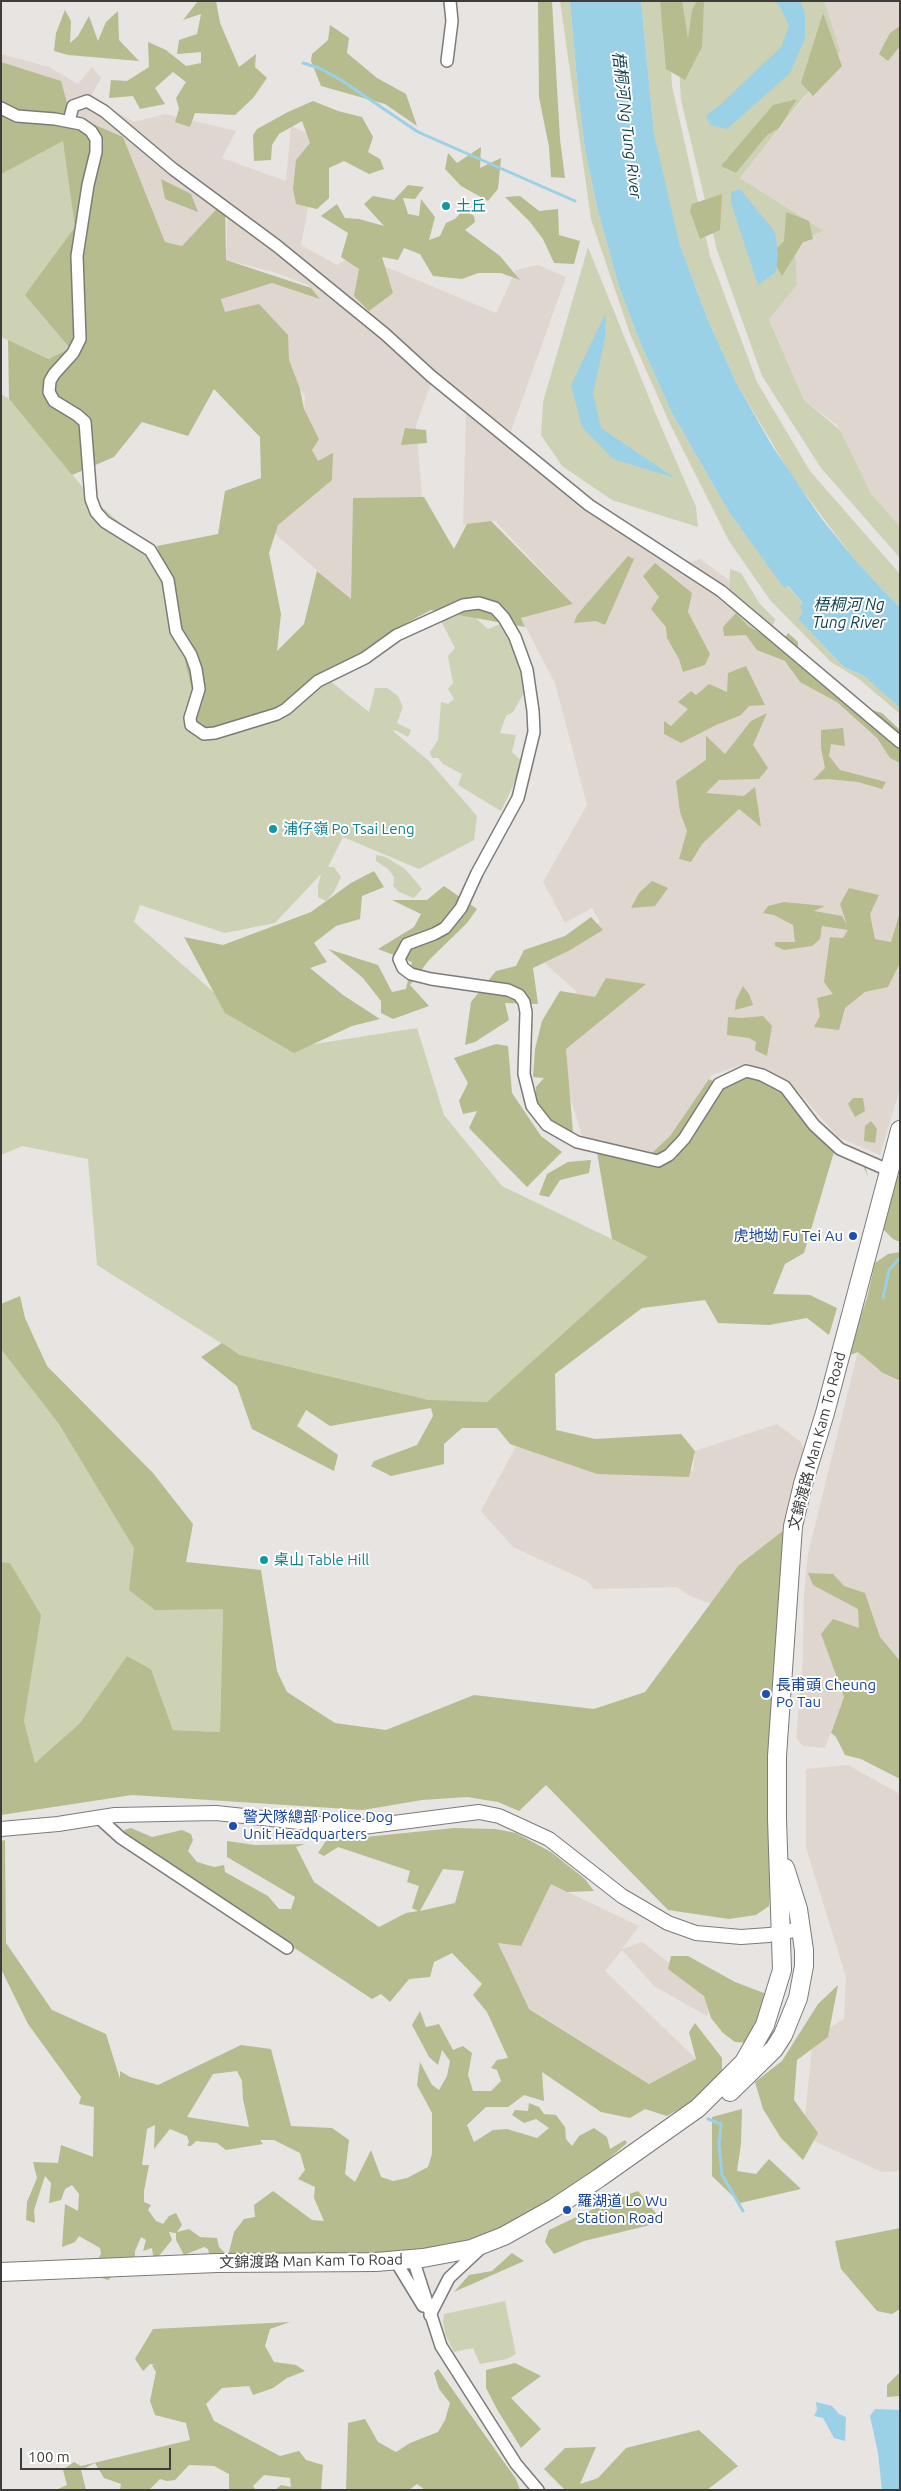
<!DOCTYPE html>
<meta charset="utf-8">
<style>
body{margin:0}
#map{position:relative;width:901px;height:2491px;overflow:hidden;background:#e7e4e2;font-family:Ubuntu,sans-serif}
canvas{display:block}
.frame{position:absolute;inset:0;border:2px solid #3e3d3c;pointer-events:none}
.scale{position:absolute;left:20px;top:2448px;width:151px;height:22px;box-sizing:border-box;border:2px solid #3e3d3c;border-top:0;padding-left:6px;font-size:15px;line-height:18px;white-space:nowrap;color:#3e3d3c;-webkit-text-stroke:4px #fff;paint-order:stroke}
</style>
<div id="map">
<canvas width="901" height="2491"></canvas>
<div class="frame"></div>
<div class="scale">100 m</div>
</div>
<script>
const context = document.querySelector('canvas').getContext('2d');
context.lineJoin = 'round';
function fillPath(path, color) {
  context.fillStyle = color;
  context.fill(path, 'evenodd');
}
function poly(rows) {
  const path = new Path2D();
  for (const r of rows) {
    path.moveTo(r[0], r[1]);
    for (let i = 2; i < r.length; i += 2) path.lineTo(r[i], r[i + 1]);
  }
  return path;
}
function trace(path, color, width, dash) {
  context.strokeStyle = color;
  context.lineWidth = width;
  context.lineCap = dash ? 'butt' : 'round';
  context.setLineDash(dash || []);
  context.stroke(path);
}
function label(font, color, halo, rows, align = 'center') {
  context.font = font + ' Ubuntu,"Noto Sans SC",sans-serif';
  context.lineWidth = 4;
  context.setLineDash([]);
  context.textBaseline = 'middle';
  context.strokeStyle = halo;
  context.fillStyle = color;
  for (const [text, x, y, turn = 0] of rows) {
    context.save();
    context.translate(x, y);
    context.rotate((+turn || 0) * Math.PI / 180);
    context.textAlign = isNaN(turn) ? turn : align;
    if (halo) context.strokeText(text, 0, 0);
    context.fillText(text, 0, 0);
    context.restore();
  }
}
const built = poly([
 [824,1,900,1,900,528,872,498,838,426,804,400,769,318,797,285,795,241,824,231,740,178,805,97],
 [1,54,49,67,78,84,92,67,101,78,90,98,134,122,165,114,236,131,222,158,286,181,291,126,321,140,301,245,337,265,355,254,496,313,516,270,538,265,566,277,511,431,435,373,416,425,422,498,353,498,351,600,272,531,326,477,333,454,318,462,309,454,319,438,304,415,305,396,284,364,225,312,220,294,272,283,319,298,308,285,277,273,226,260,228,205,182,246,159,241,123,137,70,114,1,68],
 [466,413,591,515,678,567,700,559,747,593,759,613,900,735,900,915,894,943,875,939,870,914,849,930,843,938,830,937,845,1007,865,992,888,987,900,963,900,1088,880,1155,838,1137,793,1086,746,1063,712,1075,670,1136,650,1155,583,1139,551,1034,577,1011,576,991,541,960,600,922,592,908,565,923,543,882,587,805,555,683,521,618,573,604,495,521,463,525],
 [858,1351,886,1375,900,1382,900,1661,821,1634,844,1697,825,1748,803,1746,796,1738,803,1659,804,1594,808,1554],
 [777,1424,801,1442,806,1454,775,1574,742,1616,688,1595,677,1587,594,1589,587,1581,513,1547,481,1511,516,1446,604,1470,693,1471,695,1451],
 [848,1765,900,1794,900,2171,882,2172,803,2136,813,2038,844,2019,846,1977,806,1848,806,1769],
 [551,1884,639,1926,622,1949,642,1942,713,1996,707,2016,654,1986,622,1950,605,1971,696,2059,649,2084,527,2007,498,1942,521,1946]
]);
const green = poly([
 [560,1,570,1,578,92,585,150,597,207,618,284,640,342,672,413,729,512,784,587,787,586,803,603,803,611,798,619,844,667,864,676,900,708,900,714,859,679,831,662,770,600,729,541,670,424,630,334,591,219],
 [641,1,667,1,672,86,710,256,757,382,810,471,900,574,900,608,855,560,793,478,737,384,707,318,679,242,663,179,654,134],
 [675,1,824,1,840,51,740,178,824,231,795,241,797,285,769,319,804,400,840,430,871,494,900,527,900,558,821,468,762,376,717,250,681,100],
 [73,137,83,227,70,348,50,359,1,337,1,158,40,149],
 [588,247,654,410,696,507,698,527,612,500,562,466,541,435,543,402],
 [1,394,9,399,91,497,150,550,158,561,188,650,196,731,261,719,325,677,369,712,375,688,387,688,398,696,403,707,397,723,411,730,408,737,395,730,393,731,429,761,477,816,474,840,419,869,343,837,328,867,334,867,341,877,334,892,326,901,318,897,318,886,321,874,275,923,225,933,140,905,134,922,217,995,302,1046,417,1028,444,1115,502,1186,649,1257,487,1402,433,1401,240,1355,97,1265,88,1159,22,1146,1,1155],
 [730,569,741,573,760,604,775,619,768,639,748,626,729,607],
 [465,609,488,629,503,623,516,652,526,690,513,712,506,716,500,733,516,735,512,752,524,763,501,811,458,785,462,774,443,764,438,758,432,758,430,752,438,740,441,702,448,704,454,699,448,689,453,683,448,656,455,648,440,619],
 [376,855,386,857,405,869,418,884,422,889,414,898,399,892,393,886,394,877,388,869,376,861],
 [1,1349,223,1609,220,1732,173,1730,151,1669,127,1656,80,1723,35,1763,24,1721,35,1651,10,1563,1,1562],
 [505,2301,516,2354,507,2359,480,2364,473,2348,454,2352,445,2334,443,2322,444,2314]
]);
const forest = poly([
 [198,1,216,1,220,23,239,67,256,54,255,67,267,78,253,98,235,115,195,113,190,127,175,122,179,109,176,98,186,82,173,72,155,88,165,104,140,109,133,96,109,98,111,80,127,81,149,67,148,42,166,50,186,66,201,63,201,52,177,54,179,40,197,34,201,14,183,20],
 [538,1,552,1,560,139,565,178,551,177,549,147,539,97],
 [660,1,682,1,688,39,692,10,697,1,704,1,702,47,685,80,666,69],
 [65,10,71,21,70,43,78,36,89,16,98,41,106,22,118,11,119,40,139,61,68,55,54,51,56,33],
 [823,13,842,66,813,96,801,83],
 [330,25,349,38,347,53,377,78,406,94,417,126,385,104,321,86,311,61,312,54,328,40],
 [900,26,900,46,888,61,879,54,890,33],
 [1,62,61,81,70,114,123,137,165,242,182,246,225,200,226,260,311,288,320,299,272,283,221,299,225,312,259,304,288,335,289,360,300,389,304,409,319,439,312,450,318,461,333,453,332,480,278,525,269,553,281,614,277,651,304,624,317,571,351,599,353,498,424,497,454,549,467,524,491,521,573,604,521,618,525,627,431,610,403,625,365,658,286,709,197,731,195,702,157,546,218,534,225,491,261,478,260,437,214,389,188,436,142,422,114,457,72,475,9,399,8,340,49,359,70,348,25,295,75,227,63,141,1,174],
 [797,99,779,128,767,135,736,173,721,166,773,105],
 [313,101,338,111,362,117,373,137,368,152,380,159,384,169,369,174,344,161,329,168,329,198,317,209,296,204,293,189,296,160,310,143,302,121,279,134,272,145,271,160,254,161,253,135,257,129,288,112],
 [481,147,480,168,501,158,498,189,488,201,461,186,445,169,448,153,457,163],
 [161,179,191,194,198,212,165,199],
 [408,185,424,187,415,199,403,198,408,214,419,216,421,199,435,217,429,240,440,236,446,223,455,219,464,209,474,216,475,222,465,230,500,256,520,280,501,273,478,273,462,279,433,276,420,254,404,248,398,260,382,257,393,293,369,311,354,296,359,269,341,257,348,233,321,216,337,204,345,218,359,219,384,226,364,204,373,196,394,200],
 [722,194,720,230,700,239,690,211,692,204],
 [520,196,539,211,558,209,559,235,580,241,574,264,554,263,543,239,530,222,505,197],
 [786,212,809,221,813,239,803,242,782,276,770,255,784,241],
 [405,428,426,430,427,443,401,445],
 [628,556,634,559,605,625,596,621,574,623,577,615],
 [655,563,692,593,688,612,710,654,705,665,683,672,679,659,667,638,666,627,651,609,659,597,643,576],
 [736,613,748,626,780,645,788,633,798,642,798,652,864,708,882,713,900,730,900,763,890,758,877,738,837,702,800,682,785,661,757,650,746,635,724,636,723,627],
 [746,666,765,705,749,706,741,715,716,725,681,743,664,734,664,721,671,726,688,709,678,702,691,691,696,695,709,684,727,692,728,673],
 [767,713,753,745,768,768,759,779,719,780,706,793,744,796,755,787,761,827,739,809,702,844,691,862,679,859,687,831,680,812,676,781,706,760,706,736,725,754,751,721],
 [843,728,845,746,831,744,829,756,840,770,886,782,882,789,858,782,828,779,813,780,825,768,821,748,821,730],
 [374,871,384,887,362,896,360,919,336,926,314,943,327,962,310,968,343,995,380,1019,352,1026,294,1053,225,1013,184,937,223,945,311,912,351,883],
 [652,881,668,888,655,906,631,908,639,893],
 [444,886,477,909,467,923,429,960,410,985,429,1006,393,1019,381,1013,381,1001,363,978,328,949,378,965,392,992,406,989,412,962,378,949,414,927,421,914,392,900,427,900],
 [849,888,879,895,870,914,875,939,891,942,900,912,900,963,888,987,865,992,845,1008,839,1030,814,1027,820,1016,817,998,833,994,824,982,830,937,843,938,848,930,822,926,820,939,812,946,784,950,775,946,775,942,795,942,793,925,774,915,763,913,768,906,784,902,825,906,814,911,842,916,847,925,840,904],
 [591,917,603,930,570,950,533,968,538,1004,505,1003,509,1020,475,1042,465,1045,471,1002,496,971,516,966,524,950,565,936],
 [606,978,646,984,566,1049,573,1132,535,1122,536,1087,544,1078,533,1077,535,1049,542,1021,560,991,595,997],
 [743,986,749,994,753,1005,735,1010,736,1000],
 [763,1016,772,1026,767,1056,755,1050,756,1042,749,1038,727,1035,728,1017,742,1018],
 [496,1044,508,1046,512,1093,541,1136,562,1152,527,1187,469,1128,477,1111,463,1114,459,1101,468,1083,454,1058],
 [751,1072,782,1086,839,1150,864,1161,868,1177,862,1163,834,1152,804,1253,785,1264,773,1294,810,1295,837,1308,829,1335,807,1318,769,1325,718,1323,705,1300,642,1308,555,1374,556,1430,595,1439,681,1434,695,1451,689,1477,597,1474,510,1444,497,1428,462,1428,444,1444,444,1464,391,1476,371,1466,374,1461,417,1445,433,1416,431,1408,330,1426,306,1410,297,1426,338,1455,334,1471,252,1429,237,1386,201,1357,222,1343,240,1355,429,1400,487,1402,648,1257,612,1239,596,1147,650,1155,670,1136,709,1079,719,1084],
 [853,1098,863,1098,865,1111,855,1117,848,1104],
 [871,1121,877,1129,875,1143,864,1141,865,1126],
 [591,1160,589,1173,560,1180,549,1197,539,1195,547,1174,568,1162],
 [893,1175,900,1176,900,1242,893,1239,880,1226],
 [900,1252,900,1381,883,1373,858,1352,847,1356,867,1298,875,1263,888,1254],
 [20,1296,25,1318,47,1366,153,1473,193,1524,186,1562,261,1570,277,1671,287,1692,335,1723,386,1730,474,1695,594,1709,645,1692,739,1565,784,1530,768,1761,767,1803,773,1853,769,1906,756,1915,729,1919,668,1910,546,1785,519,1811,498,1802,467,1797,422,1800,363,1810,132,1795,1,1815,1,1562,10,1563,41,1615,24,1721,35,1763,80,1723,127,1656,151,1669,173,1730,220,1732,223,1609,155,1610,129,1590,134,1548,59,1424,1,1349,1,1304],
 [808,1573,833,1574,844,1586,865,1593,880,1637,900,1661,900,1779,861,1759,845,1755,836,1737,831,1733,844,1697,821,1634,833,1619,859,1628,858,1609,813,1585],
 [131,1828,152,1837,182,1830,191,1834,193,1840,188,1851,197,1862,214,1867,224,1865,225,1872,268,1896,279,1909,291,1909,295,1897,227,1857,227,1841,255,1845,305,1844,296,1847,314,1882,379,1927,406,1913,418,1911,412,1908,419,1886,407,1882,410,1871,338,1847,324,1856,318,1853,326,1841,454,1828,496,1829,516,1833,551,1852,585,1879,594,1891,567,1892,551,1884,521,1946,498,1943,529,2009,649,2084,696,2059,689,2032,695,2023,722,2058,722,2077,709,2092,667,2116,645,2109,630,2118,601,2112,542,2072,544,2101,524,2095,508,2107,486,2107,467,2125,474,2142,493,2130,507,2129,537,2138,549,2128,536,2119,524,2123,512,2115,515,2110,528,2111,529,2103,539,2107,544,2114,556,2115,565,2127,566,2139,572,2146,579,2136,594,2128,607,2137,610,2149,625,2140,627,2143,591,2174,563,2203,458,2251,211,2263,208,2249,204,2247,184,2255,176,2240,176,2233,169,2232,172,2240,154,2262,152,2248,143,2251,146,2240,141,2237,135,2251,135,2262,126,2265,108,2280,99,2277,96,2262,101,2254,100,2248,79,2236,75,2242,62,2247,65,2204,78,2211,79,2194,72,2185,65,2189,61,2200,49,2203,51,2183,45,2176,34,2210,35,2223,26,2220,27,2202,37,2178,33,2162,58,2163,61,2145,93,2157,94,2107,79,2104,81,2097,28,2024,1,1969,1,1841,5,1840,6,1943,52,2010,106,2034,120,2079,120,2071,130,2077,158,2085,241,2045,271,2049,291,2126,332,2128,349,2140,345,2174,355,2182,371,2150,381,2177,393,2181,407,2178,428,2167,432,2154,432,2113,417,2085,420,2062,432,2085,439,2090,447,2076,450,2061,442,2050,438,2065,429,2057,412,2025,420,2011,426,2027,439,2024,453,2050,463,2046,472,2053,468,2075,473,2091,491,2091,501,2081,497,2070,491,2068,497,2060,508,2058,487,2012,473,1995,482,1984,452,1953,434,1962,430,1977,409,1979,390,2002,381,1994,372,1999,127,1838,124,1830],
 [443,1869,464,1871,455,1903,420,1911],
 [237,2071,242,2081,243,2099,249,2127,187,2117,213,2074],
 [155,2125,154,2149,170,2129,187,2136,189,2142,187,2146,191,2146,196,2141,217,2143,226,2150,263,2144,260,2140,274,2140,300,2153,305,2170,298,2179,315,2187,314,2198,324,2221,312,2220,273,2191,254,2205,255,2217,244,2219,234,2232,228,2256,219,2247,217,2238,200,2237,189,2229,177,2232,182,2225,176,2213,169,2216,163,2224,156,2221,148,2210,151,2205,144,2202,144,2191,149,2165,142,2165,147,2129],
 [671,1956,688,1956,735,1982,769,1995,751,2043,735,2042,723,2033,711,2018,704,1996,668,1969],
 [838,1985,828,2037,797,2060,794,2100,818,2133,803,2160,781,2138,763,2109,755,2082,782,2061,818,2004],
 [742,2109,741,2144,737,2171,756,2174,769,2159,801,2189,740,2203,712,2176,712,2117],
 [638,2191,663,2222,584,2241,554,2254,545,2242,549,2230,610,2201],
 [900,2228,900,2309,892,2314,877,2311,841,2269,835,2241],
 [512,2253,524,2261,454,2292,469,2275,492,2271],
 [290,2322,270,2329,265,2346,274,2362,296,2365,305,2371,287,2378,273,2388,253,2395,249,2386,222,2388,206,2404,214,2421,280,2456,299,2451,306,2460,323,2465,321,2490,275,2490,281,2485,291,2487,290,2478,264,2475,253,2486,256,2490,229,2490,229,2474,214,2466,189,2465,175,2480,167,2481,160,2479,149,2490,120,2490,121,2484,104,2478,95,2463,81,2470,86,2490,56,2490,67,2485,63,2470,74,2462,81,2466,190,2440,186,2423,155,2415,150,2401,156,2372,152,2365,157,2365,150,2364,143,2371,135,2359,153,2329],
 [515,2363,541,2376,511,2398,541,2429,521,2448,498,2411,486,2388,486,2370],
 [438,2369,516,2479,520,2490,425,2490,417,2484,409,2490,346,2490,348,2423,365,2419,378,2442,396,2452,410,2443,438,2432,445,2420,450,2403,439,2389,434,2373],
 [900,2372,900,2396,887,2397,887,2385],
 [699,2430,738,2466,707,2490,565,2490,544,2469,565,2448,596,2447,580,2484,598,2478,626,2448]
]);
const water = poly([
 [570,1,641,1,654,134,679,242,707,318,737,384,771,444,821,518,855,560,900,608,900,708,864,676,844,667,798,619,803,611,800,607,803,603,788,586,784,588,729,512,672,413,640,342,618,284,597,207,585,150,578,92],
 [774,1,800,1,805,13,805,38,790,73,727,129,710,125,706,115,720,105,781,47,789,26,780,6],
 [740,189,775,232,778,255,776,272,758,285,731,203,731,192],
 [606,312,605,338,593,394,601,428,675,478,613,459,582,427,571,385],
 [816,2402,832,2406,839,2414,846,2417,845,2441,834,2438,823,2418,814,2416,817,2410],
 [875,2409,900,2410,900,2490,882,2490,878,2453,870,2416]
]);
const stream = poly([
 [303,63,319,68,341,80,418,132,575,201],
 [883,1298,889,1270,900,1258],
 [708,2119,721,2124,719,2145,722,2175,743,2211]
]);
const minor = poly([
 [447,61,452,21,450,1],
 [1,108,17,116,55,119,81,124,91,131,96,139,96,152,88,185,77,256,80,339,73,353,54,374,50,381,49,392,54,401,77,415,85,422,91,499,96,512,105,522,150,550,168,580,176,631,191,655,196,669,199,689,190,718,191,725,204,734,215,733,277,714,286,709,318,681,365,658,397,635,463,605,479,603,495,608,504,618,515,637,527,670,533,711,534,732,518,798,477,873,461,908,445,928,434,934,407,944,399,959,403,968,411,974,431,979,508,990,519,995,524,1002,526,1012,524,1074,532,1106,547,1125,577,1142,658,1161,669,1155,684,1139,719,1084,746,1071,762,1075,785,1087,814,1125,840,1149,888,1170],
 [69,121,73,106,87,101,104,111,173,169,277,246,385,334,431,376,589,505,721,591,900,742],
 [99,1818,121,1838,287,1948],
 [413,2259,441,2346,516,2464,538,2490],
 [395,2260,423,2306],
 [430,2315,449,2278,481,2248]
]);
const tertiary = poly([
 [1,1829,58,1824,115,1815,216,1813,355,1828,479,1812,499,1816,549,1839,622,1896,668,1923,696,1933,741,1937,769,1935,800,1929]
]);
const primary = poly([
 [730,2092,774,2049,783,2035,798,1998,804,1966,804,1950,798,1909,785,1868],
 [1,2272,217,2263,376,2262,423,2258,471,2249,504,2236,554,2208,599,2178,698,2108,744,2062,765,2025,782,1970,777,1819,777,1756,793,1526,803,1484,825,1413,900,1130]
]);
const markers = [
 [446,206,5,"#0f9aa8"],
 [273,829,5,"#0f9aa8"],
 [853,1236,5,"#1a4fb4"],
 [264,1560,5,"#0f9aa8"],
 [766,1694,5,"#1a4fb4"],
 [233,1826,5,"#1a4fb4"],
 [567,2210,5,"#1a4fb4"]
];
const cultureNames = [
 ["土丘",456,206],
 ["浦仔嶺 Po Tsai Leng",283,829],
 ["桌山 Table Hill",274,1560]
];
const transitNames = [
 ["虎地坳 Fu Tei Au",843,1236,"right"],
 ["長甫頭 Cheung",776,1685],
 ["Po Tau",776,1702],
 ["警犬隊總部 Police Dog",243,1817],
 ["Unit Headquarters",243,1834],
 ["羅湖道 Lo Wu",577,2201],
 ["Station Road",577,2218]
];
const streetNames = [
 ["文錦渡路 Man Kam To Road",817,1441,-75],
 ["文錦渡路 Man Kam To Road",311,2261,-1]
];
const waterNames = [
 ["梧桐河 Ng Tung River",627,125,83],
 ["梧桐河 Ng",849,605],
 ["Tung River",849,623]
];
fillPath(built, '#dfd6cf');
fillPath(green, '#ced2b4');
fillPath(forest, '#b6bc8d');
fillPath(water, '#9ad1e6');
trace(stream, '#9ad1e6', 3);
trace(minor, '#7d7b79', 14);
trace(tertiary, '#7d7b79', 16);
trace(primary, '#7d7b79', 20);
trace(minor, '#fff', 11);
trace(tertiary, '#fff', 14);
trace(primary, '#fff', 18);
for (const [x, y, r, color] of markers) {
  const dot = new Path2D();
  dot.arc(x, y, r, 0, 2 * Math.PI);
  context.fillStyle = color;
  context.fill(dot);
  trace(dot, '#fff', 2);
}
label('15px', '#0d838f', '#fff', cultureNames, 'left');
label('15px', '#164399', '#fff', transitNames, 'left');
label('15px', '#3e3d3c', '#fff', streetNames);
label('italic 16px', '#0f3f4f', '#fff', waterNames);
</script>
